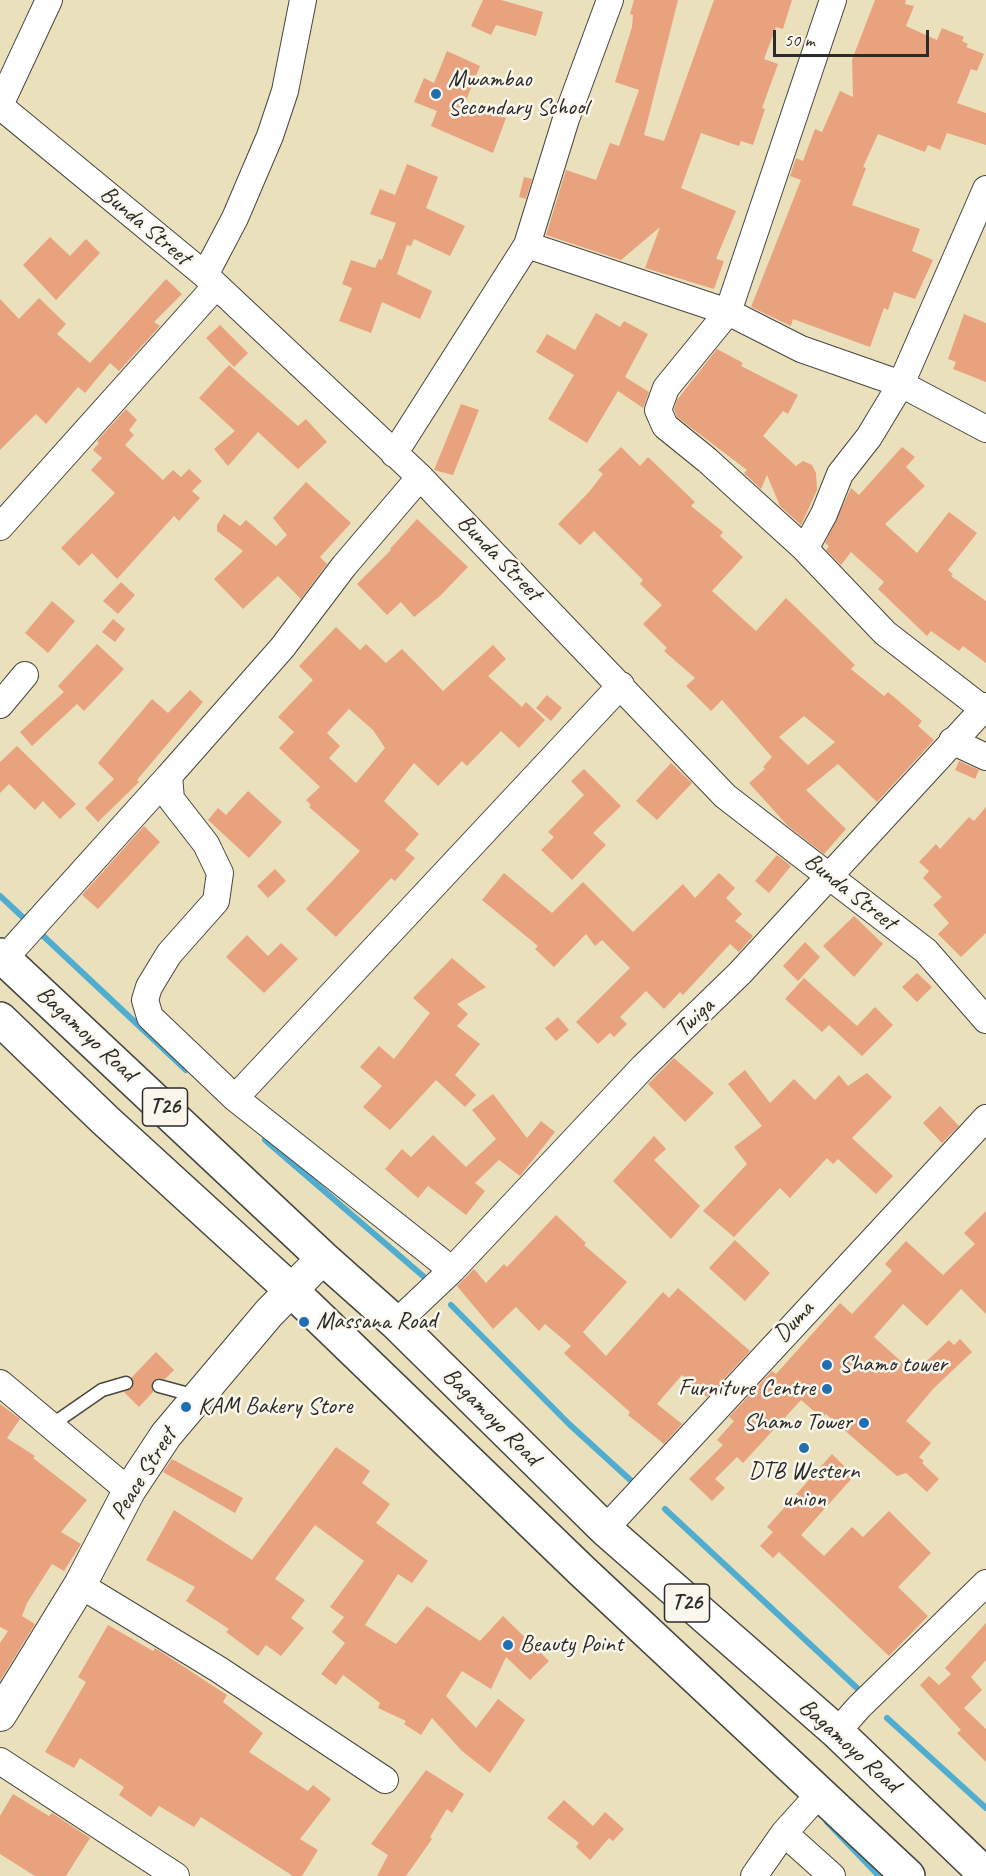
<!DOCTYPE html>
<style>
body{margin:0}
#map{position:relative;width:986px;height:1876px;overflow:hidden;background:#eae0bc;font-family:Caveat,sans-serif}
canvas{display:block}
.scale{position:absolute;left:773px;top:30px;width:156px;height:27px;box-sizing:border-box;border:3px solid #2b2b2b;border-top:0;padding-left:8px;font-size:18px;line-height:21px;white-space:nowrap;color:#2b2b2b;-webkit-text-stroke:4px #fbf7ec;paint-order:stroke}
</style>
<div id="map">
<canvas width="986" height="1876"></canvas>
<div class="scale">50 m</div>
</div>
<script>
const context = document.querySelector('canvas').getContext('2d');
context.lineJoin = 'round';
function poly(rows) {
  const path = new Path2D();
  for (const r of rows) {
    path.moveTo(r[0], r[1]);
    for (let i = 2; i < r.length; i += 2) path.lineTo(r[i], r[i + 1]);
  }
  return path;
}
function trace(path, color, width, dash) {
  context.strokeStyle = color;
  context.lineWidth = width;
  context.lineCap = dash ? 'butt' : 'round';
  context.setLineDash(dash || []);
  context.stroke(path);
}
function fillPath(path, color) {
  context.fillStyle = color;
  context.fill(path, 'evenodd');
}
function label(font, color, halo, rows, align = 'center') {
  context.font = font + ' Caveat,sans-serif';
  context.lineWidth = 5;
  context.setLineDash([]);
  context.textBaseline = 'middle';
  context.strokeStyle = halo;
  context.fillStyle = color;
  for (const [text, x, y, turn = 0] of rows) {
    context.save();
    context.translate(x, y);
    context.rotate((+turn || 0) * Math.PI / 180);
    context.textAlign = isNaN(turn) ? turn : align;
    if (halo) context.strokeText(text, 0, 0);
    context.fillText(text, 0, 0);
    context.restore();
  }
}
const stream = poly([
 [0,896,28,922],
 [38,931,186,1070],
 [265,1140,423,1276],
 [451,1305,569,1424,638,1487],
 [665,1509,857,1688],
 [887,1718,986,1808],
 [827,1822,879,1876]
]);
const building = poly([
 [483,0,501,0,543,12,536,36,496,25,491,35,471,26],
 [634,0,678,0,644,135,664,141,714,0,792,0,783,29,776,27,764,59,778,64,762,108,765,109,753,145,741,141,739,146,701,133,681,188,736,211,716,259,724,261,714,289,645,268,660,227,621,260,546,235,566,170,596,180,610,143,619,146,639,90,615,82,632,27,633,15,630,14],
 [875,0,906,0,905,4,914,6,906,26,937,40,942,28,964,37,962,41,968,44,966,47,984,54,977,71,971,69,957,103,986,113,986,145,947,133,940,150,928,145,925,152,878,134,863,167,866,168,852,205,920,229,912,251,933,260,915,299,894,292,888,310,884,308,870,347,793,319,791,326,751,307,801,180,790,176,796,158,803,161,815,129,822,132,840,91,853,97,852,60],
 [447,51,480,66,465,103,506,118,493,153,431,126,437,111,414,102,424,78,434,83],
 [407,164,438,177,426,208,465,226,450,256,414,239,411,246,407,245,397,274,432,291,420,319,382,302,371,333,339,321,352,288,342,284,351,260,375,268,379,259,382,260,396,223,370,214,380,189,395,195],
 [524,177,532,179,526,199,519,197],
 [50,237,70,256,86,239,100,253,56,300,23,265],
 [166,279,182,294,154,322,160,326,119,371,110,363,85,393,78,387,46,424,36,414,0,450,0,299,19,319,39,298,66,324,57,334,90,363],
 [596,313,620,327,624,321,648,334,625,377,649,392,643,408,618,391,587,443,548,419,574,375,536,352,547,334,575,350],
 [964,314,986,323,986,382,953,369,956,362,948,359],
 [220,325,248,353,234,367,206,338],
 [717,349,743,363,741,366,798,395,788,414,783,411,763,436,796,466,803,461,812,465,816,473,817,490,801,525,780,506,767,475,761,489,744,473,747,470,677,417,674,409,677,400],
 [229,365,298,426,306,419,327,442,298,469,258,432,228,466,214,449,235,431,199,398],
 [461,404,479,410,453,475,434,470],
 [126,409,137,420,129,430,134,435,125,445,163,480,173,470,181,477,189,469,202,481,192,491,200,498,179,521,174,516,117,579,92,553,79,566,61,548,115,493,91,470,102,458,93,450,99,443,97,441],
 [621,447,640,466,648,457,695,502,691,506,723,532,720,536,743,557,712,591,756,631,786,598,855,665,851,669,884,696,888,692,922,721,918,726,934,740,877,802,838,764,806,790,846,829,824,854,788,826,749,783,765,769,763,767,772,757,722,700,711,711,686,686,695,678,664,651,667,648,643,624,662,605,640,584,643,580,594,531,580,545,558,524,589,492,603,474,598,470],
 [804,716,835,742,808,765,779,737],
 [902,447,915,457,906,467,925,486,885,524,917,553,949,512,977,533,948,570,953,574,951,576,986,601,986,663,963,646,959,651,931,631,927,636,878,589,884,582,851,552,841,565,826,550,829,546,825,543,851,488,859,495],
 [306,482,351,523,320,557,327,564,301,599,278,576,243,609,214,579,243,551,217,531,217,525,224,514,240,526,246,520,276,546,287,535,273,518],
 [417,519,468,567,440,596,414,617,401,602,387,615,357,584,391,550,390,549],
 [121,582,135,595,118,614,103,601],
 [52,601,75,621,48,653,25,633],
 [113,619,125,629,115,642,102,632],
 [336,627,360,650,366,644,386,663,402,649,443,691,493,645,506,659,488,676,522,707,526,702,545,720,519,748,501,731,467,766,462,761,438,786,414,763,384,801,419,834,405,850,415,858,395,881,391,878,336,937,306,909,360,851,309,807,311,805,306,800,320,787,279,748,294,732,278,717,313,680,299,666],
 [349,709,373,730,385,748,356,783,329,758,340,746,327,733],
 [97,644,124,669,84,711,77,704,32,746,20,732,64,692,58,686],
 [190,690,203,702,137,780,139,782,98,822,85,808,114,779,98,763,152,699,168,713],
 [547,695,562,708,551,721,536,708],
 [17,746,76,804,60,819,43,801,35,810,9,784,0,793,0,762],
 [959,761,979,770,975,779,955,770],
 [671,763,692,783,657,820,636,801],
 [584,769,621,806,593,833,606,845,572,880,541,850,554,837,548,832,584,795,571,781],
 [248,791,282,822,249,858,208,820,218,808,226,815],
 [986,807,986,933,961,957,938,934,949,923,933,905,942,897,923,878,929,871,919,862,936,844,940,849,969,817,974,821],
 [144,826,160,842,98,909,82,895],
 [777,855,791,866,769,893,755,881],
 [275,869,286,881,268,898,257,886],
 [504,873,552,913,583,882,633,932,683,884,695,898,719,873,735,888,726,898,742,914,735,921,753,936,739,952,730,944,683,995,680,992,664,1009,646,991,620,1017,627,1024,614,1037,610,1033,598,1044,576,1022,630,968,602,940,595,946,586,934,554,967,535,949,538,946,482,900],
 [854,916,883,944,854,977,823,946],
 [247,935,268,956,281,943,298,959,264,993,226,957],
 [805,942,820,957,798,981,783,966],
 [452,958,486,987,457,1004,468,1014,457,1026,480,1044,455,1075,476,1095,465,1107,436,1080,390,1130,363,1107,382,1086,360,1067,379,1046,394,1059,430,1013,413,998],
 [917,973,932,987,917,1002,902,987],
 [804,978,857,1026,875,1007,893,1025,862,1056,829,1025,822,1032,785,999],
 [558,1017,569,1030,556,1041,545,1028],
 [674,1058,714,1093,685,1122,648,1084],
 [745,1070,770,1103,794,1079,815,1100,839,1075,848,1086,867,1073,892,1097,852,1138,893,1176,876,1194,838,1159,833,1164,827,1158,790,1198,780,1188,734,1237,703,1211,747,1164,734,1147,762,1126,728,1084],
 [493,1094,527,1138,541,1121,555,1132,520,1176,499,1160,475,1183,485,1191,466,1215,428,1186,418,1198,385,1169,402,1149,411,1157,433,1135,466,1167,496,1139,472,1110],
 [940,1106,959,1126,942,1143,923,1123],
 [654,1136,666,1149,654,1160,700,1206,671,1239,613,1181],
 [986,1211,986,1314,961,1289,927,1326,903,1304,874,1337,914,1373,949,1340,954,1345,960,1339,972,1352,933,1389,906,1421,931,1443,919,1457,924,1461,922,1463,939,1479,927,1492,906,1473,897,1476,826,1414,822,1418,801,1400,743,1463,737,1457,715,1479,725,1488,712,1501,689,1479,723,1445,717,1440,734,1421,729,1417,772,1371,776,1374,840,1303,852,1314,865,1300,892,1271,885,1264,906,1241,943,1275,975,1244,964,1233],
 [556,1215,586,1243,584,1245,627,1282,583,1332,606,1356,663,1292,669,1298,678,1288,750,1351,707,1397,682,1375,657,1404,682,1424,664,1444,628,1415,630,1412,570,1359,564,1353,571,1346,545,1324,539,1331,516,1307,493,1329,457,1286,474,1269,486,1283,504,1264,507,1267],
 [735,1240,770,1273,745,1301,709,1268],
 [156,1352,174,1370,165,1379,157,1378,153,1381,153,1392,139,1407,124,1392,132,1388,132,1377],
 [0,1404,20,1419,7,1438,35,1456,33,1458,87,1500,61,1532,81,1544,64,1571,52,1564,27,1603,22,1616,35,1624,0,1681,0,1643,8,1631,0,1627],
 [336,1447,370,1471,362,1483,390,1504,376,1523,428,1561,412,1583,398,1574,365,1625,396,1644,427,1606,480,1641,503,1616,549,1661,530,1680,506,1657,491,1689,462,1671,446,1696,476,1728,498,1699,525,1720,490,1773,462,1751,432,1718,421,1735,404,1724,406,1721,378,1708,380,1703,343,1675,336,1685,321,1674,345,1643,332,1632,344,1617,330,1607,364,1561,315,1525,275,1579,305,1600,291,1618,304,1628,281,1656,266,1645,258,1656,226,1632,229,1629,186,1601,195,1587,146,1560,174,1510,252,1560],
 [832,1454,854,1476,801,1535,824,1556,852,1527,863,1537,889,1511,931,1553,898,1587,928,1616,889,1656,779,1552,773,1558,760,1546,773,1532,767,1527],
 [172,1459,243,1498,235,1513,163,1472],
 [986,1623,986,1660,971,1677,982,1690,964,1708,986,1729,986,1762,957,1733,961,1730,920,1685,929,1676,939,1685,951,1674,945,1668],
 [108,1625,153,1651,155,1648,227,1695,223,1702,263,1733,249,1752,308,1791,313,1785,331,1799,300,1839,318,1850,302,1876,293,1876,201,1817,194,1827,159,1806,151,1817,119,1795,124,1787,80,1758,74,1768,45,1752,86,1682,78,1677],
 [426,1770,464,1794,452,1813,447,1809,430,1837,432,1839,406,1876,377,1876,388,1855,371,1844],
 [13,1794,49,1816,52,1813,90,1838,66,1876,35,1876,0,1854,0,1816],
 [564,1800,593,1826,605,1812,624,1829,613,1841,609,1838,590,1860,576,1847,579,1843,547,1818]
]);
const service = poly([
 [159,1386,196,1396],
 [50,1426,102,1390,126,1383]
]);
const minor = poly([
 [833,0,728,312,666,388,658,410,665,426,707,460,805,549,885,633,982,708],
 [0,105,49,0],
 [0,106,205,275,420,477,725,796,926,951,986,1020],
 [527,245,728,312,801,349,901,384,986,429],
 [205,275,235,218,270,136,285,91,303,0],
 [394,454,527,245,566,119,610,0],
 [420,477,344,566,282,648,169,776,171,799,206,844,220,873,216,901,169,954,149,987,145,1000,150,1017,235,1098,452,1270],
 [0,527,216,286],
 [805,549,824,514,840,474,869,437,901,384,986,189],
 [0,705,25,675],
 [952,741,986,757],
 [4,959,169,776],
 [235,1098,621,685],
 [396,1323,452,1270,643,1067,740,973,986,706],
 [0,1383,129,1491],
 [605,1529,986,1118],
 [80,1585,218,1669,385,1780],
 [837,1732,859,1707,986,1583],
 [0,1761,176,1876],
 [784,1833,832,1876],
 [754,1876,784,1833,820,1793]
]);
const tertiary = poly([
 [0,1715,80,1585,129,1491,166,1435,269,1313,323,1258]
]);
const trunk = poly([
 [0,955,323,1258,396,1323,605,1529,837,1732,986,1875],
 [0,1019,105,1120,291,1290,581,1570,908,1876]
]);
const markers = [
 [436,94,6,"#1f6fb2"],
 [304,1322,6,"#1f6fb2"],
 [827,1365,6,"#1f6fb2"],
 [827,1389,6,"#1f6fb2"],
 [186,1407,6,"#1f6fb2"],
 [864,1423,6,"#1f6fb2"],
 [804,1448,6,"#1f6fb2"],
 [508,1645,6,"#1f6fb2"]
];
const shields = [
 [165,1107,45],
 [687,1603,45]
];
const shieldNames = [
 ["T26",165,1107],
 ["T26",687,1603]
];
const poiNames = [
 ["Mwambao",448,80],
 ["Secondary School",448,108],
 ["Massana Road",316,1322],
 ["Shamo tower",839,1365],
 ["Furniture Centre",815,1389,"right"],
 ["KAM Bakery Store",198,1407],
 ["Shamo Tower",852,1423,"right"],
 ["DTB Western",804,1472,"center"],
 ["union",804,1500,"center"],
 ["Beauty Point",520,1645]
];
const streetNames = [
 ["Bunda Street",145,226,40],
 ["Bunda Street",499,558,46],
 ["Bunda Street",850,892,38],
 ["Twiga",695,1018,-44],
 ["Bagamoyo Road",86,1034,43],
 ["Duma",794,1322,-47],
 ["Bagamoyo Road",491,1417,45],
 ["Peace Street",144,1474,-58],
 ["Bagamoyo Road",849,1746,42]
];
trace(stream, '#50adcf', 6);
fillPath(building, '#e8a27e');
trace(service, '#484641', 15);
trace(minor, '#484641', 28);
trace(tertiary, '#484641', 34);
trace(trunk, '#484641', 36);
trace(service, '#fff', 12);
trace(minor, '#fff', 26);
trace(tertiary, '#fff', 32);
trace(trunk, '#fff', 33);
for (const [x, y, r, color] of markers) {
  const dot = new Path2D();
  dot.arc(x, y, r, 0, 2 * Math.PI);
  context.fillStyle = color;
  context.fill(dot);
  trace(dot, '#fbf7ec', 2);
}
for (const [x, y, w] of shields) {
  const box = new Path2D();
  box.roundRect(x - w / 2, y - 19, w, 38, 4.5);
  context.fillStyle = '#fbf7ec';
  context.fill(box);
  trace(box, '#2b2b2b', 1.5);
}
label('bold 22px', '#2b2b2b', null, shieldNames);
label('24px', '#2b2b2b', '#fbf7ec', poiNames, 'left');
label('24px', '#2b2b2b', '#fbf7ec', streetNames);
</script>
